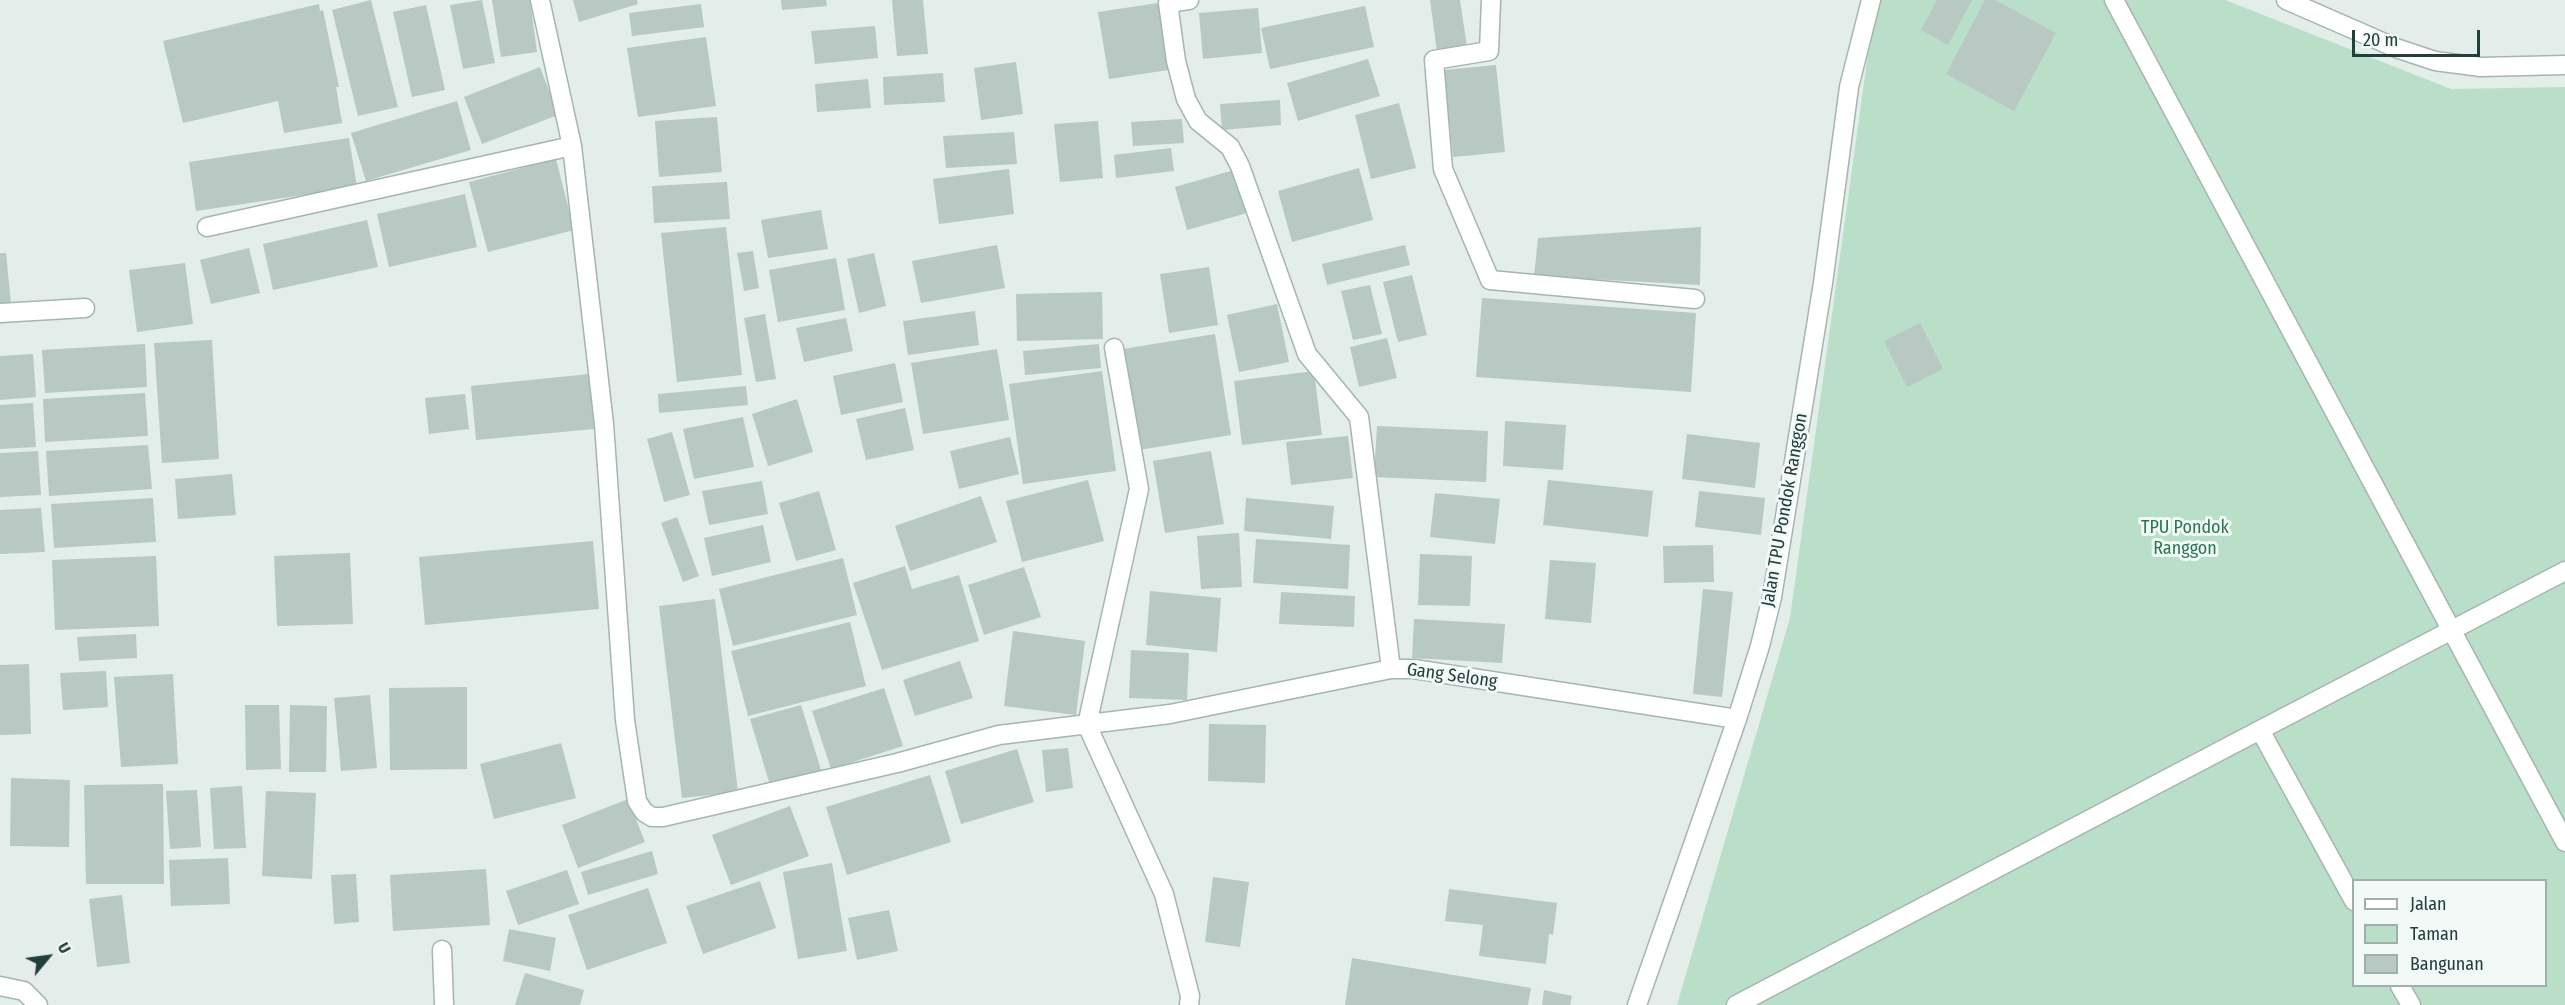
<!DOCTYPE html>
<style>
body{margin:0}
#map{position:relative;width:2565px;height:1005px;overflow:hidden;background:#e3edea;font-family:"Fira Sans Condensed",sans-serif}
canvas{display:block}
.legend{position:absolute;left:2352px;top:879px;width:195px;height:108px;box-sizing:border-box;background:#f3f9f7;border:2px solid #9fafac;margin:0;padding:8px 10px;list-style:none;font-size:18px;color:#213f3b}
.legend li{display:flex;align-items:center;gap:12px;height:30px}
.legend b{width:30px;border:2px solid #9fafac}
.north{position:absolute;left:18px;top:927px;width:60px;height:60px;-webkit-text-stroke:4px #f3f9f7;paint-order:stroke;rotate:61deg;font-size:16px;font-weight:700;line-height:24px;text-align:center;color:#213f3b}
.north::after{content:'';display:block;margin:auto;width:21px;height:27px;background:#213f3b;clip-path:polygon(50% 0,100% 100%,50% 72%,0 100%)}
.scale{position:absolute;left:2352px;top:30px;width:128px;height:27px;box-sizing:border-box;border:3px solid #213f3b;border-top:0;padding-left:8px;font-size:18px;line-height:21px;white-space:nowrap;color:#213f3b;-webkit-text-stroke:4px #f3f9f7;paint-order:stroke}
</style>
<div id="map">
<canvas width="2565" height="1005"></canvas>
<ul class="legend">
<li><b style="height:8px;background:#fff"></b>Jalan</li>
<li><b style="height:16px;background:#badfc9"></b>Taman</li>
<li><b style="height:16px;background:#b8c8c3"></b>Bangunan</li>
</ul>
<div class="north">U</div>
<div class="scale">20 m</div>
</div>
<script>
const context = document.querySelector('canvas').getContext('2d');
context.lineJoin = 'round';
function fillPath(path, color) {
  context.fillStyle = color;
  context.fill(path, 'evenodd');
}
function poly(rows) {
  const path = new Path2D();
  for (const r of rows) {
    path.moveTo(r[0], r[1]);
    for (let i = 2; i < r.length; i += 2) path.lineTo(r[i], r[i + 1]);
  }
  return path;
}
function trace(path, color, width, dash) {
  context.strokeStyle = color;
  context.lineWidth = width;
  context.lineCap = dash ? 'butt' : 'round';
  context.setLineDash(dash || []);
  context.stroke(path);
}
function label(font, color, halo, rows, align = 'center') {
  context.font = font + ' "Fira Sans Condensed",sans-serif';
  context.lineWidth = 6;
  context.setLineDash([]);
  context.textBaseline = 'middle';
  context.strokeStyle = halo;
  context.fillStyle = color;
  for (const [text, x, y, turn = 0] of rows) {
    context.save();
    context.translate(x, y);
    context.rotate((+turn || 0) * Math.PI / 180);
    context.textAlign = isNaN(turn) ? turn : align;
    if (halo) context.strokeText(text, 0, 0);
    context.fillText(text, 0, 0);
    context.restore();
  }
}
const green = poly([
 [1879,0,2225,0,2451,89,2565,87,2565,1005,1677,1005,1790,618,1870,39],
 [2354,880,2546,880,2546,986,2354,986]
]);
const building = poly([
 [371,0,398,107,358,116,332,10],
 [482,0,495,63,463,69,450,5],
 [492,0,530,0,537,52,501,57],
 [573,0,637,0,638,4,579,22],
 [781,0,826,0,827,6,782,10],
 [892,0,923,0,928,54,897,56],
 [1430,0,1460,0,1467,47,1437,52],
 [1937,0,1972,0,1948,45,1921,30],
 [1985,0,1995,0,2056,33,2014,111,1946,74],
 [1158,3,1168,70,1109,79,1098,12],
 [319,4,320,11,323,10,339,87,336,87,342,123,284,133,278,101,183,123,163,41],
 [701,4,704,27,632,36,629,13],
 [426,5,445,90,412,97,393,12],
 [1365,6,1374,47,1270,69,1261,28],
 [1258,8,1262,53,1203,59,1199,13],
 [875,26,878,58,815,64,811,31],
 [706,37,716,106,638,117,627,48],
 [1368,59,1380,96,1298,121,1287,83],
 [1016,62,1023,114,981,120,974,68],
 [1496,65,1505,152,1453,157,1444,70],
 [540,67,558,115,482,144,464,97],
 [943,73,945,102,884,105,883,77],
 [868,79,871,108,817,112,815,84],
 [1280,100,1281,125,1222,130,1220,104],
 [457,101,471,150,366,181,351,133],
 [1399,103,1416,168,1371,179,1355,115],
 [717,117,722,172,659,177,655,121],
 [1182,119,1184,143,1133,146,1131,122],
 [1098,121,1103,178,1060,182,1054,124],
 [1014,132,1017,164,946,168,943,136],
 [349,138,357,187,196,211,189,162],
 [1171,148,1174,171,1116,178,1114,155],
 [556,159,574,230,488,252,469,182],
 [1359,168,1373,220,1292,242,1278,191],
 [1009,169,1014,214,939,224,933,179],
 [1234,170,1247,213,1187,230,1175,187],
 [727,182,730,219,654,223,652,186],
 [465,194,477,247,389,267,377,214],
 [821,210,828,249,768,258,761,220],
 [367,220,378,267,273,290,263,244],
 [726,227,742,375,677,382,661,233],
 [1701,227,1700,285,1534,276,1538,238],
 [997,245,1005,288,921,303,912,261],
 [1405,245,1410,265,1327,285,1322,264],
 [249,248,260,293,211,304,200,260],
 [753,251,759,288,744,291,737,253],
 [0,253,6,253,11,304,0,306],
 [874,253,886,306,859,313,847,259],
 [836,258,845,310,778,322,769,270],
 [185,263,193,324,137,332,129,270],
 [1209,267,1218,325,1169,333,1160,274],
 [1412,275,1427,335,1398,342,1383,282],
 [1370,285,1382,334,1353,340,1341,291],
 [1102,292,1103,339,1017,341,1016,294],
 [1482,298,1696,313,1691,392,1476,377],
 [1277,304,1289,362,1239,372,1227,315],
 [975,311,979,345,908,355,903,321],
 [765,314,776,379,756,382,744,318],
 [846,318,853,351,804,362,796,328],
 [1920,323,1943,369,1907,387,1884,341],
 [1215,334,1231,435,1139,450,1123,349],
 [1387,338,1397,378,1359,387,1350,347],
 [212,340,219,459,162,463,154,343],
 [145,344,147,387,45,393,42,350],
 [1099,344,1101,368,1025,375,1023,351],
 [997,349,1009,420,923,434,911,363],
 [33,354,36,397,0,400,0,356],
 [895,363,903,402,841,415,833,376],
 [1102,371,1116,471,1023,484,1009,384],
 [1314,371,1322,435,1242,445,1234,381],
 [589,374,594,429,476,440,471,386],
 [746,386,748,405,659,413,658,394],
 [145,393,148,436,45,442,43,399],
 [465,394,469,429,429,434,425,398],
 [797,399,813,452,768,466,752,414],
 [33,403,36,447,0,449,0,405],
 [905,408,914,450,866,460,856,419],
 [743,417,754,467,694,479,683,429],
 [1505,421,1566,425,1563,470,1503,466],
 [1377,426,1488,431,1486,482,1374,477],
 [672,432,690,495,664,502,647,439],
 [1687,434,1760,443,1755,488,1682,479],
 [1348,436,1353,478,1291,485,1286,442],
 [1010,437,1019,474,959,489,950,451],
 [148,445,152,489,49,496,46,451],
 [38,451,41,495,0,497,0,453],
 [1211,451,1224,524,1165,533,1153,461],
 [232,474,236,515,178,519,175,479],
 [1088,480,1104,541,1022,562,1006,501],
 [1548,480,1653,491,1648,537,1543,525],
 [762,481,768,514,709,525,702,491],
 [819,491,836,550,796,561,779,503],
 [1699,491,1765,498,1761,535,1695,527],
 [1435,493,1500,499,1495,544,1430,537],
 [981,496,997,542,910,571,895,526],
 [153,498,156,542,54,548,51,504],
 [1246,498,1334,506,1331,539,1244,531],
 [41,508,45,552,0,554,0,510],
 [677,517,699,576,683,582,661,523],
 [763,525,771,562,712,576,704,538],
 [1239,533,1242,587,1201,589,1197,536],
 [1256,539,1350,545,1348,589,1253,583],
 [593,541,599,609,425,625,419,557],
 [1713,545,1714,582,1664,583,1663,546],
 [350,553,353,624,277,626,274,556],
 [1420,554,1472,556,1470,606,1418,605],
 [156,556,159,626,55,630,52,560],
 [843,558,857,615,733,646,719,589],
 [1550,560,1596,563,1591,623,1545,619],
 [905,566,912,589,959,575,979,641,882,670,853,583],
 [1024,567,1041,617,984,635,968,585],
 [1703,589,1733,592,1722,697,1693,694],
 [1150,591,1221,598,1217,652,1146,645],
 [1281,592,1355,596,1354,627,1279,624],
 [715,599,738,792,682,798,659,606],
 [1414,619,1505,624,1502,663,1412,658],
 [850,622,866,686,748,716,731,651],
 [1013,631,1085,641,1076,715,1004,706],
 [136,634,137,658,79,661,77,637],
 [1131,650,1189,653,1187,700,1129,698],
 [960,661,973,698,915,716,903,680],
 [29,664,31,734,0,735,0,665],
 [106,671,108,707,63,710,60,673],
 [173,674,178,764,121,767,114,677],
 [467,687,467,769,390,770,389,688],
 [884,688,903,746,831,769,812,711],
 [370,695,377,768,341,771,334,698],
 [245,705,279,705,281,769,246,770],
 [290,705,327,706,326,772,289,772],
 [801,705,821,770,770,785,750,719],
 [1209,724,1266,725,1265,783,1208,781],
 [561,743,576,798,494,819,480,764],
 [1068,748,1073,788,1046,792,1042,750],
 [1017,749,1034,802,961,824,945,771],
 [930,775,951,842,847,875,826,807],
 [11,778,70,780,69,847,10,846],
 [163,784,164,884,86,884,84,785],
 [242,786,246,848,214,849,210,788],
 [197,790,201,847,170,849,166,791],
 [266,791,316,793,312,879,262,876],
 [628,799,645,842,578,868,562,825],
 [790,806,809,856,731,885,712,835],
 [652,851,658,874,588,895,581,872],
 [228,858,230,904,171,906,169,860],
 [832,863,847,951,798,959,783,872],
 [486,869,490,925,393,931,390,875],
 [567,870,579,904,518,925,506,891],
 [356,874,359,922,334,924,331,875],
 [1213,877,1249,882,1240,947,1205,942],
 [760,881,776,928,703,954,686,906],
 [648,888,667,943,587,970,568,915],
 [1449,889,1557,903,1553,935,1549,934,1546,964,1479,956,1483,925,1445,921],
 [122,895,130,963,97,967,89,899],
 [889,910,898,951,857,960,848,918],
 [509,929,556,938,550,971,503,961],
 [1352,958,1531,988,1528,1005,1345,1005],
 [525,973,584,990,580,1005,515,1005],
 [1544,990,1572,996,1570,1005,1542,1005]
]);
const service = poly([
 [1189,0,1168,3,1176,61,1186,99,1198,121,1230,147,1240,166,1307,354,1359,417,1391,669],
 [1491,0,1489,51,1434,60,1443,169,1490,280,1695,299],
 [2114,0,2565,842],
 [2260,730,2565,571],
 [2400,986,2411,1005],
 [1736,1005,2260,730,2354,901]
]);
const minor = poly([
 [540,0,572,146,604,424,625,720,637,801,644,812,652,817,663,817,897,763,999,735,1170,714,1391,669,1414,669,1737,719],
 [207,227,572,146],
 [0,313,85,308],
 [1114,348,1139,489,1087,725,1164,894,1190,996,1189,1005],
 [442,950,444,1005],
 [0,986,24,991,38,1005]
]);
const tertiary = poly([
 [2286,0,2396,48,2435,61,2481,67,2565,65],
 [1637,1005,1737,719,1760,646,1772,597,1823,283,1849,87,1871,0]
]);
const streetNames = [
 ["Jalan TPU Pondok Ranggon",1785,510,-80],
 ["Gang Selong",1452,676,8]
];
const parkNames = [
 ["TPU Pondok",2185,528],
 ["Ranggon",2185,549]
];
fillPath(green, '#badfc9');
fillPath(building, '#b8c8c3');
trace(service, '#a5b5b2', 21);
trace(minor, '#a5b5b2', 21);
trace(tertiary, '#a5b5b2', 21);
trace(service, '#fff', 18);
trace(minor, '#fff', 18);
trace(tertiary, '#fff', 18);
label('18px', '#213f3b', '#f3f9f7', streetNames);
label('18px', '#297852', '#f3f9f7', parkNames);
</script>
